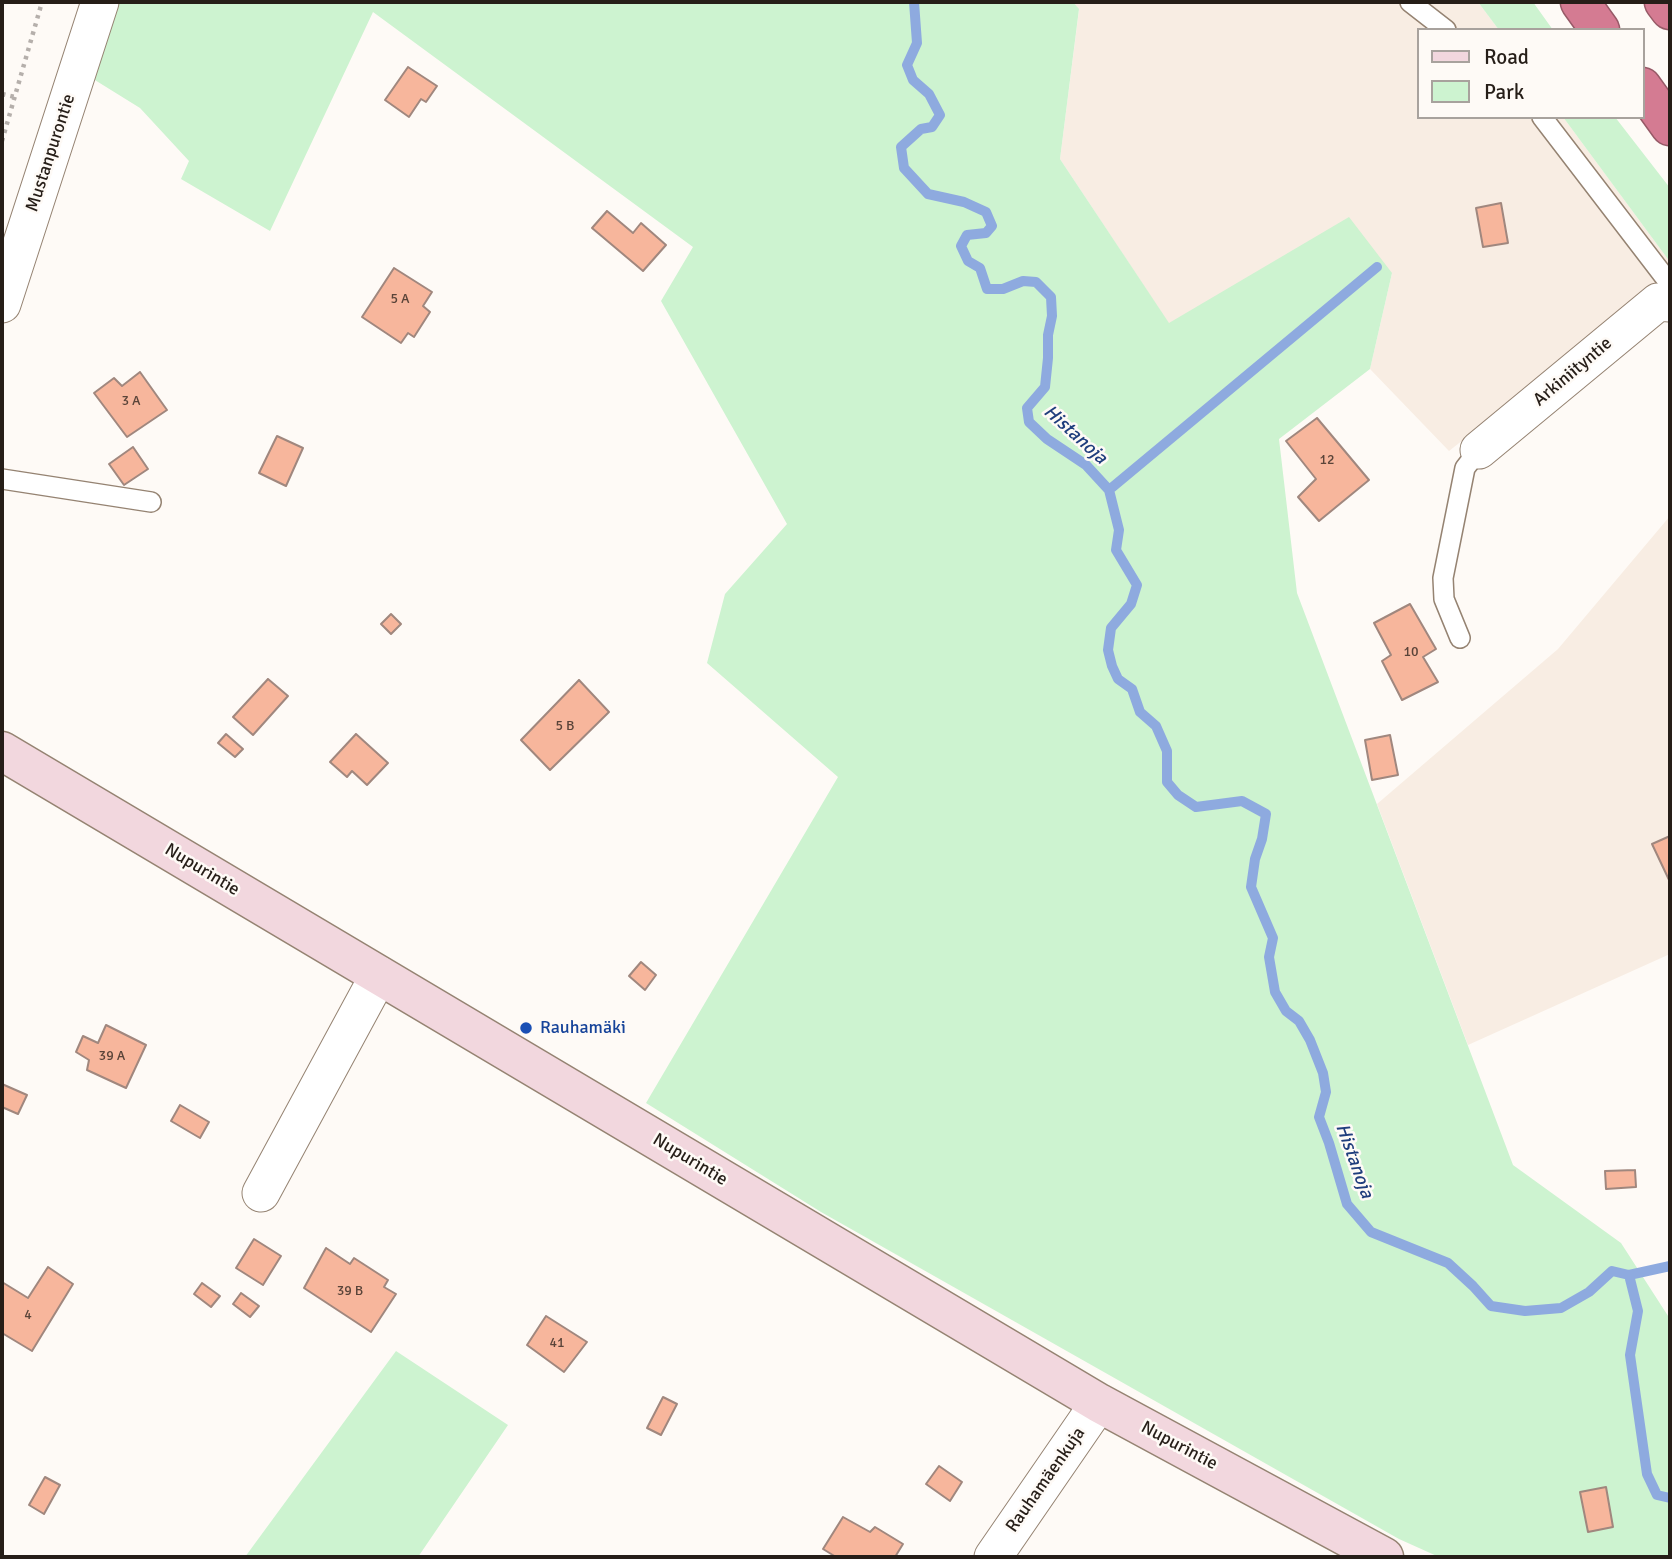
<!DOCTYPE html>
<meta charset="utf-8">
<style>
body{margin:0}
#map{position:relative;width:1672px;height:1559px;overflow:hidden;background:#fefaf6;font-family:Signika,sans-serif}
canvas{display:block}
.frame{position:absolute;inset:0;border:4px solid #261e18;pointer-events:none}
.legend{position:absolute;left:1417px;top:28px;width:228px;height:91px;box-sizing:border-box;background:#fefaf6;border:2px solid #a8a29d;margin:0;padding:9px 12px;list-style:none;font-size:21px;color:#261e18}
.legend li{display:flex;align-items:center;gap:14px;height:35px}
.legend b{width:35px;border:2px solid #a8a29d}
</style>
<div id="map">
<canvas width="1672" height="1559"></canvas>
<div class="frame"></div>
<ul class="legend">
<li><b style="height:9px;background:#f2d7de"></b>Road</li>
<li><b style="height:19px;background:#cdf3d0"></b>Park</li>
</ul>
</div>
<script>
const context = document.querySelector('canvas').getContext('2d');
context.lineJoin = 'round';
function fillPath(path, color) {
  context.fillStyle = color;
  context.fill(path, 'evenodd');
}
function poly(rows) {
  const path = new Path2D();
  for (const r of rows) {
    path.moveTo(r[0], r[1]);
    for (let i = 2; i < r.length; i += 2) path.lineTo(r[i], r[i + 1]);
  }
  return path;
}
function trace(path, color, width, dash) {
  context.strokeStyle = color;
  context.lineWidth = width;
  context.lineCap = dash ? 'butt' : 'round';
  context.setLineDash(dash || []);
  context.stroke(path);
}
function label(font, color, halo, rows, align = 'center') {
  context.font = font + ' Signika,sans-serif';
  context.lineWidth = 5;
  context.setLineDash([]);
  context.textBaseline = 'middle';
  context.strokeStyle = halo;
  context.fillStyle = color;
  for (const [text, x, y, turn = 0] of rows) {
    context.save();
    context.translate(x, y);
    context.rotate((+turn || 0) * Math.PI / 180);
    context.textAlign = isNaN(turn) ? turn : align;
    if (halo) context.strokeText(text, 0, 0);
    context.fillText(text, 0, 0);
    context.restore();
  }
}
const built = poly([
 [1073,2,1478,2,1499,30,1418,30,1418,117,1563,117,1670,262,1670,277,1449,451,1370,369,1392,273,1169,324,1060,159,1079,10],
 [1670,516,1670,954,1468,1045,1377,804,1558,649]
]);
const green = poly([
 [115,2,1073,2,1079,9,1060,159,1169,323,1349,217,1392,273,1370,369,1279,439,1297,593,1513,1165,1621,1243,1670,1319,1670,1557,1439,1557,1399,1539,821,1212,646,1103,838,777,707,663,725,594,787,524,661,301,693,247,373,12,270,231,181,179,189,161,140,108,90,77],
 [1478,2,1533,2,1553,30,1499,30],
 [1563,117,1615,117,1670,188,1670,262],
 [396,1351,508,1425,418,1557,245,1557]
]);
const stream = poly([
 [914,2,917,43,907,65,913,80,929,94,940,115,932,127,921,129,901,147,904,168,928,194,964,202,986,212,992,226,986,233,967,235,961,246,968,261,980,268,987,289,1003,289,1023,281,1036,282,1051,297,1052,316,1048,335,1048,358,1045,387,1027,408,1029,422,1047,439,1086,465,1109,490,1119,530,1116,550,1137,585,1131,604,1111,628,1108,650,1112,666,1118,679,1132,689,1140,712,1156,726,1167,751,1167,782,1178,795,1196,807,1242,801,1266,814,1262,839,1255,859,1251,887,1273,938,1269,957,1275,992,1286,1011,1299,1021,1310,1040,1323,1073,1326,1092,1319,1117,1329,1143,1347,1204,1371,1232,1448,1263,1473,1286,1491,1306,1525,1311,1561,1308,1589,1292,1612,1271,1629,1275,1638,1311,1630,1355,1647,1474,1657,1495,1670,1498],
 [1109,490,1377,267],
 [1629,1275,1670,1266]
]);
const building = poly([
 [408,67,437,86,426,102,421,99,409,117,385,100,408,67],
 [1501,203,1508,243,1483,247,1476,208,1501,203],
 [607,211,633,233,641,223,666,245,643,271,592,228,607,211],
 [394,268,432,292,423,306,430,312,414,337,408,333,401,343,362,317,394,268],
 [140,372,167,410,127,437,94,393,114,378,122,386,140,372],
 [1317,418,1369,480,1319,521,1298,497,1316,479,1286,441,1317,418],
 [277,436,303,448,286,486,259,473,277,436],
 [133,447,148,469,124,485,109,464,133,447],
 [1410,604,1436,649,1423,657,1438,682,1402,700,1382,661,1391,655,1374,623,1410,604],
 [391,614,401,624,391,634,381,624,391,614],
 [268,679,288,696,253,735,233,717,268,679],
 [579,680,609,712,550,770,521,740,579,680],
 [226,734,243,749,235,757,218,743,226,734],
 [356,734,388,763,367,785,352,771,347,777,330,762,356,734],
 [1390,735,1398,775,1372,780,1365,740,1390,735],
 [1670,836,1670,882,1652,844,1670,836],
 [641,962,656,975,645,990,629,976,641,962],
 [106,1025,146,1045,126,1088,87,1070,89,1060,76,1052,83,1036,98,1043,106,1025],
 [2,1084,27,1095,18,1114,2,1107,2,1084],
 [180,1105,209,1122,200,1138,171,1121,180,1105],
 [1635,1170,1636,1187,1606,1189,1605,1171,1635,1170],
 [254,1239,281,1256,263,1285,236,1268,254,1239],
 [326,1248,350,1264,354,1258,388,1280,384,1287,396,1294,371,1332,304,1288,326,1248],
 [48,1267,73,1284,32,1351,2,1333,2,1282,28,1298,48,1267],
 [202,1283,220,1296,211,1307,194,1294,202,1283],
 [241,1293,259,1306,250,1317,233,1304,241,1293],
 [546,1316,587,1342,564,1372,527,1345,546,1316],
 [663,1397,677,1404,661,1435,647,1428,663,1397],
 [939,1466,962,1482,950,1501,926,1484,939,1466],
 [45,1477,60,1485,44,1514,29,1505,45,1477],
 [1606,1487,1613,1527,1588,1532,1580,1492,1606,1487],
 [843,1517,870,1532,875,1527,903,1544,895,1557,836,1557,823,1549,843,1517]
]);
const path = poly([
 [2,94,15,97],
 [2,141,42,2]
]);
const service = poly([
 [1410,2,1446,30],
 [1542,117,1670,284],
 [2,479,151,502],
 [1460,638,1444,599,1443,578,1465,468,1479,450]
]);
const minor = poly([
 [2,304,100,2],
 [1479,450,1658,302,1670,303],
 [261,1193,379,975],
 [993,1557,1099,1403]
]);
const secondary = poly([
 [2,751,1099,1403,1384,1557]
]);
const motorway = poly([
 [1580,2,1600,30],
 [1664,2,1670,10],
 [1642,87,1670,126]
]);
const markers = [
 [526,1028,7,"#1a4fb4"]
];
const numberNames = [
 ["5 A",400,299],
 ["3 A",131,401],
 ["12",1327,460],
 ["10",1411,652],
 ["5 B",565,726],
 ["39 A",112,1056],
 ["39 B",350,1291],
 ["4",28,1315],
 ["41",557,1343]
];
const streetNames = [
 ["Mustanpurontie",51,153,-72],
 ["Arkiniityntie",1573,372,-40],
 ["Nupurintie",202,870,31],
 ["Nupurintie",690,1160,31],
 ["Nupurintie",1179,1446,28],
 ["Rauhamäenkuja",1046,1480,-55]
];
const transitNames = [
 ["Rauhamäki",540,1028]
];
const waterNames = [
 ["Histanoja",1075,435,42],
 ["Histanoja",1354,1161,70]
];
fillPath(built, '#f8ede3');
fillPath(green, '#cdf3d0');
trace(stream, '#8eaadf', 10);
fillPath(building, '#f7b69c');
trace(building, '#a0877e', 2);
trace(service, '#958372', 22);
trace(minor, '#958372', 39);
trace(secondary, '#958372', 41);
trace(motorway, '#975a67', 41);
trace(path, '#b5afab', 4.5, [3.5, 5]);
trace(service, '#fff', 19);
trace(minor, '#fff', 37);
trace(secondary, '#f2d7de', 38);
trace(motorway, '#d47b92', 38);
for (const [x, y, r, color] of markers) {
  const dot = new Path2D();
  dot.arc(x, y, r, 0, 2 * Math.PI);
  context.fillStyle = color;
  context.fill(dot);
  trace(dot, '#fefaf6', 2.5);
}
label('14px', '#5a4439', null, numberNames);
label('18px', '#261e18', '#fefaf6', streetNames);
label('18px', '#164399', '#fefaf6', transitNames, 'left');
label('italic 19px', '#203e7d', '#fefaf6', waterNames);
</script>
